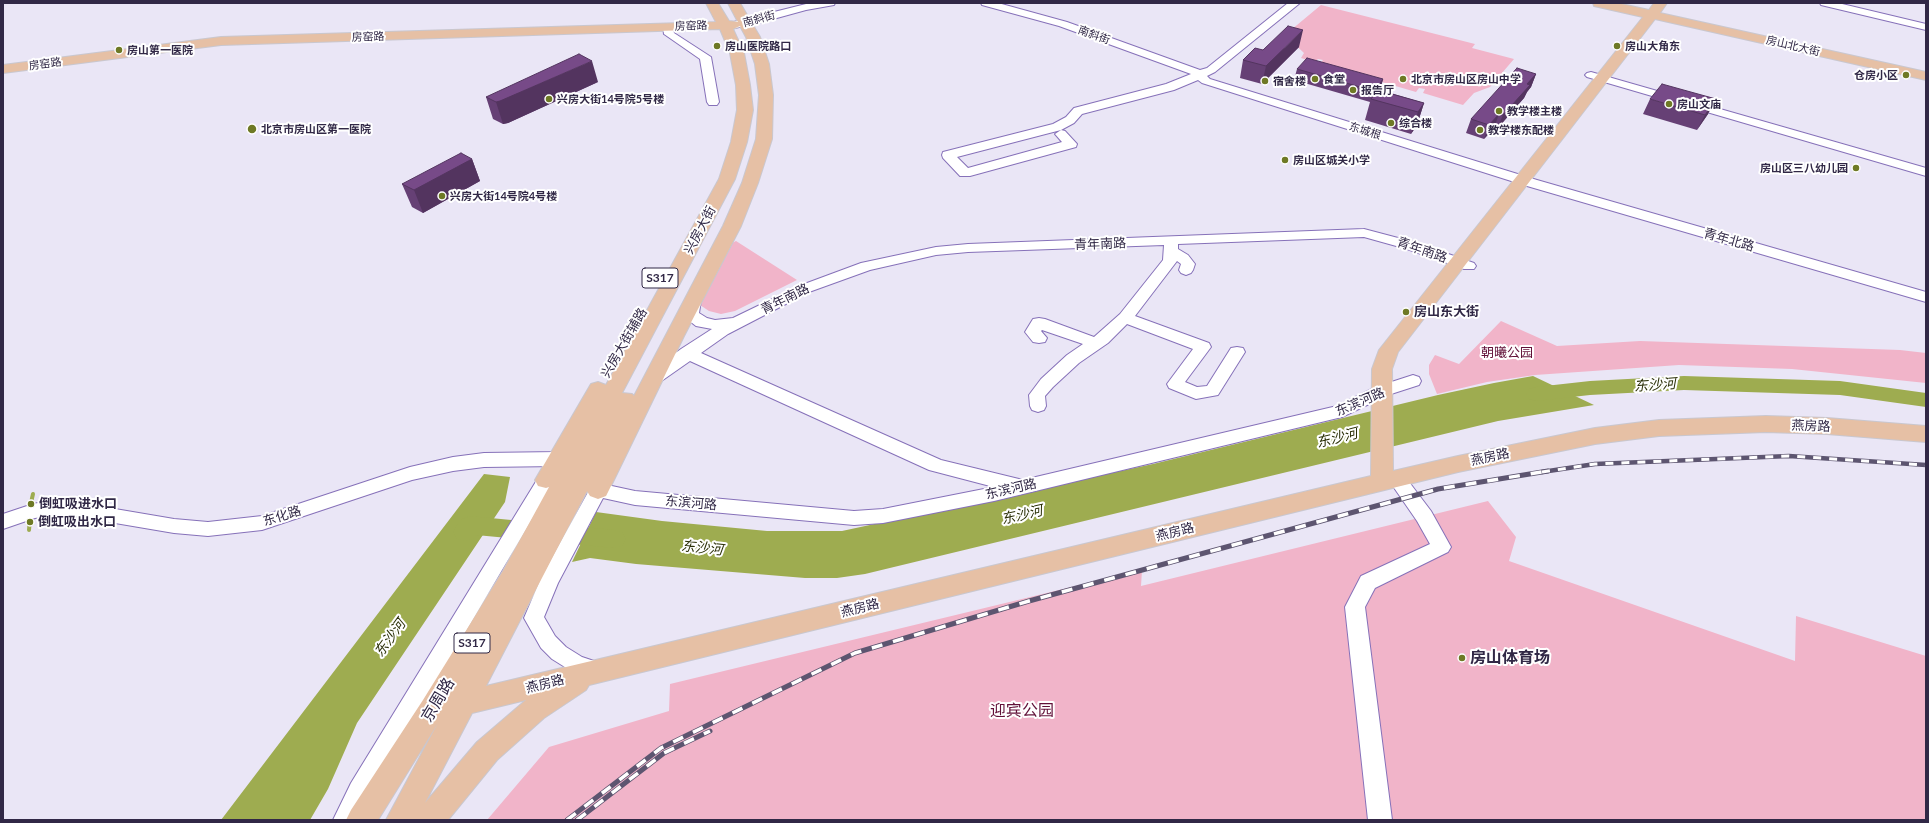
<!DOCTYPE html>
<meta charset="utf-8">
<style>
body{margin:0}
#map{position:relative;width:1929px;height:823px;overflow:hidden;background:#eae6f6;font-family:Lato,sans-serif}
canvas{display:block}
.frame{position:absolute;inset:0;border:4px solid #312846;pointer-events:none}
</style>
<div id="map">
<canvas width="1929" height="823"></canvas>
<div class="frame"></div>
</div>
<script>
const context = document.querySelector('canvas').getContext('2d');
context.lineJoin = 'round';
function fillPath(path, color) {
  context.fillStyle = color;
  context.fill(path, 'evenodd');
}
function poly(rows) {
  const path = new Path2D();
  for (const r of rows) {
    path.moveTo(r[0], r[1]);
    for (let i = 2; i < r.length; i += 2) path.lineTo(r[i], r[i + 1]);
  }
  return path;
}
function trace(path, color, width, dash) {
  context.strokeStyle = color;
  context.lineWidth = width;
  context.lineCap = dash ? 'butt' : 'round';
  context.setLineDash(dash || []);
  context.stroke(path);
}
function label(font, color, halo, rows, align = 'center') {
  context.font = font + ' Lato,"Noto Sans SC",sans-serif';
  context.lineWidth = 4;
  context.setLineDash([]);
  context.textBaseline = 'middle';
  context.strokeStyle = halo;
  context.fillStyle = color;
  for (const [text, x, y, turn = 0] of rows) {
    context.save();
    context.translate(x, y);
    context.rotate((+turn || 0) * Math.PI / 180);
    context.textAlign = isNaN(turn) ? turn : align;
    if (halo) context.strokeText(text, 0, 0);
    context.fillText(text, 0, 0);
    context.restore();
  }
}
const green = poly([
 [1321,5,1475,44,1472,48,1514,59,1490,87,1474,93,1463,105,1423,93,1425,89,1419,88,1416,92,1320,64,1323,60,1318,59,1314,62,1301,58,1304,53,1285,35],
 [736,241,797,280,735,311,721,314,709,311,700,305,730,244],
 [1501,321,1557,346,1640,341,1900,350,1926,353,1926,383,1792,369,1679,365,1535,375,1487,382,1437,394,1429,374,1429,365,1435,355,1459,364],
 [1488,501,1516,537,1509,561,1795,661,1796,616,1926,656,1926,820,487,820,549,747,669,711,670,684,1142,570,1141,586]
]);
const water = poly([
 [1533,376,1594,405,1498,421,865,574,837,578,805,578,636,564,590,558,572,562,596,512,662,521,767,531,842,531,1153,464,1438,395,1494,383],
 [484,474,510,477,505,502,357,723,328,789,310,820,221,820]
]);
const stream = poly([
 [30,507,33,494],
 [29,530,30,519]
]);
const river = poly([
 [1684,376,1840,381,1926,393,1926,407,1840,395,1684,390,1590,395,1536,401,1529,399,1526,394,1529,389,1536,387,1590,381,1684,376],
 [470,516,614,530,622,532,626,539,622,546,614,548,476,535,473,539,465,541,457,539,453,532,457,525,462,519,470,516]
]);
const minor = poly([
 [810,3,835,3,834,5,806,10,755,24,734,28,729,25,730,23,810,3],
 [981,3,998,3,1067,22,1200,70,1207,68,1288,3,1300,3,1215,72,1207,76,1210,79,1537,180,1926,292,1926,302,1527,186,1202,83,1198,80,1174,90,1082,114,1074,123,1061,130,957,157,968,168,1062,142,1055,134,1061,130,1065,131,1077,144,1076,147,970,176,960,176,943,158,942,155,943,152,1053,124,1066,117,1074,108,1166,84,1191,74,1059,26,982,5,981,3],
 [1820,3,1838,3,1926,24,1926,30,1821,5,1820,3],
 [668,24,672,25,674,33,711,57,719,102,717,105,709,105,707,102,700,59,664,34,663,27,668,24],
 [1591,72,1926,168,1926,176,1587,77,1585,75,1587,73,1591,72],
 [1364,229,1417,243,1474,263,1476,266,1474,269,1464,269,1407,249,1364,237,1178,244,1178,249,1188,255,1195,264,1193,270,1191,273,1186,275,1181,273,1179,270,1181,264,1177,261,1135,316,1209,343,1211,347,1185,382,1197,387,1207,386,1231,348,1237,347,1243,348,1245,352,1218,395,1196,399,1169,388,1167,384,1193,349,1127,324,1108,343,1079,363,1053,387,1045,396,1046,406,1044,410,1038,412,1032,410,1030,406,1029,395,1041,379,1067,355,1083,344,1042,330,1041,331,1047,338,1045,342,1039,343,1033,342,1025,332,1033,319,1039,318,1045,319,1094,337,1120,314,1163,260,1164,245,968,252,936,255,870,270,809,292,728,334,701,353,941,460,1023,480,1337,406,1376,387,1413,375,1419,377,1421,381,1419,385,1388,395,1342,417,994,501,883,523,854,525,635,505,603,498,558,583,544,617,555,636,566,647,582,657,603,664,607,671,603,678,596,680,568,669,552,659,541,648,524,618,542,576,592,485,598,483,635,491,854,511,883,509,994,487,929,470,690,361,660,382,654,384,648,382,646,378,648,374,681,349,712,329,696,326,687,319,683,310,688,297,693,295,698,297,701,300,699,313,707,318,715,320,733,318,799,286,861,263,936,247,968,244,1364,229],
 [558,452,564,454,567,459,564,464,558,466,484,467,453,471,412,480,262,530,208,536,174,533,62,514,35,518,3,529,3,514,33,504,48,501,62,500,174,519,208,522,262,516,410,467,453,457,484,453,558,452],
 [1397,472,1403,474,1431,511,1451,547,1448,552,1375,588,1365,607,1392,820,1368,820,1345,607,1361,576,1430,544,1417,521,1388,479,1391,474,1397,472],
 [546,473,552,475,555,480,367,799,357,820,333,820,351,783,540,475,546,473]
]);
const major = poly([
 [706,3,718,3,729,21,738,22,728,3,740,3,760,37,769,64,773,95,772,139,758,183,741,226,684,336,609,490,606,496,598,499,590,496,587,491,486,686,1371,476,1372,369,1379,350,1643,17,1594,6,1593,3,1617,3,1649,10,1654,3,1667,3,1660,13,1926,72,1926,80,1655,19,1398,352,1392,369,1393,471,1458,456,1595,428,1659,420,1766,416,1827,418,1926,426,1926,442,1827,434,1766,432,1659,436,1595,444,1458,472,589,685,586,690,544,718,497,760,448,820,386,820,438,723,378,820,346,820,351,810,423,700,503,571,549,487,546,488,538,486,535,480,591,384,598,382,606,385,719,179,731,142,737,110,736,85,730,53,720,29,221,45,3,73,3,65,221,37,716,22,706,3],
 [740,26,746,37,755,64,759,95,756,139,742,183,723,226,634,396,632,394,622,393,735,179,747,142,753,110,750,85,744,53,733,29,740,26],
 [526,700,477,742,425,803,472,713,526,700]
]);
const railFar1 = poly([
 [1542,472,1595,464,1789,456,1926,465]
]);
const rail = poly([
 [567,820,661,748,855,653,1029,601,1438,489,1548,471],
 [577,820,664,753,710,731]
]);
const wall = poly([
 [1299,47,1262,84,1240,78,1243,60,1263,50],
 [1297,69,1383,79,1380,90,1424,103,1417,125,1411,134,1365,120,1370,102,1294,80],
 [1536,74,1531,87,1527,92,1524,98,1497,129,1494,128,1484,139,1466,133,1471,119],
 [598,82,508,123,503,124,493,119,486,97],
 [1650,99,1708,114,1697,130,1643,114],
 [472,159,480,181,423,213,412,207,402,184]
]);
const shadedWall = poly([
 [1303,30,1299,47,1262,84,1266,66],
 [592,61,598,82,508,123,503,124,496,102],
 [1536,74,1531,87,1527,92,1524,98,1497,129,1503,115,1527,84],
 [1383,79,1380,91,1372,99,1374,91],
 [1716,99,1708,114,1697,130,1705,115],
 [1424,103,1417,125,1411,134,1418,112],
 [1499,114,1494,128,1484,139,1489,125],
 [472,159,480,181,423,213,414,190]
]);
const building = poly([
 [1288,26,1303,30,1266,66,1243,60,1255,48,1263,50,1288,26],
 [579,54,592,61,500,101,496,102,486,97,579,54],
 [1307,58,1383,79,1374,91,1297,69,1307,58],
 [1517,68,1536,74,1527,84,1530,85,1503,115,1499,114,1489,125,1471,119,1517,68],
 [1662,84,1716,99,1705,115,1650,99,1662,84],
 [1378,90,1424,103,1418,112,1371,99,1378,90],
 [461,153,472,159,414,190,402,184,461,153]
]);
const markers = [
 [717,46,4,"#6e7925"],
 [1617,46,4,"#6e7925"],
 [119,50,4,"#6e7925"],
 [1906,75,4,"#6e7925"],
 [1315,79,4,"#6e7925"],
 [1403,79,4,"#6e7925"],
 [1265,81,4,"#6e7925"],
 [1353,90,4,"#6e7925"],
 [549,99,4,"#6e7925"],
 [1669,104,4,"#6e7925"],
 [1499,111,4,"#6e7925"],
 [1391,123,4,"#6e7925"],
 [252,129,5,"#6e7925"],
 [1480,130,4,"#6e7925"],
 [1285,160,4,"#6e7925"],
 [1856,168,4,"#6e7925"],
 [442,196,4,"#6e7925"],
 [1406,312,4,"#6e7925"],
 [31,504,4,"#6e7925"],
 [30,522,4,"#6e7925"],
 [1462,658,4,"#6e7925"]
];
const farStreetnames = [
 ["南斜街",759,19,-15],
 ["房窑路",691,26,-2],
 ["南斜街",1094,35,20],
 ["房窑路",368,37,-2],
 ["房山北大街",1793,46,13],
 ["房窑路",45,64,-8],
 ["东城根",1365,131,17]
];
const farPoinames = [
 ["房山医院路口",725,46],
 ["房山大角东",1625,46],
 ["房山第一医院",127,50],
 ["仓房小区",1898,75,"right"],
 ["食堂",1323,79],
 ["北京市房山区房山中学",1411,79],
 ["宿舍楼",1273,81],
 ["报告厅",1361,90],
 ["兴房大街14号院5号楼",557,99],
 ["房山文庙",1677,104],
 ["教学楼主楼",1507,111],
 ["综合楼",1399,123],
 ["北京市房山区第一医院",261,129],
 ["教学楼东配楼",1488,130],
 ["房山区城关小学",1293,160],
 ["房山区三八幼儿园",1848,168,"right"],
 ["兴房大街14号院4号楼",450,196]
];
const shields = [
 [660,278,36],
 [472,643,36]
];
const shieldNames = [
 ["S317",660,278],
 ["S317",472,643]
];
const streetNames = [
 ["兴房大街",700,230,-62],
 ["青年北路",1729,240,16],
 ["青年南路",1100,244,-2],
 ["青年南路",1422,250,19],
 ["青年南路",785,299,-26],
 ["兴房大街辅路",624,343,-60],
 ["东滨河路",1360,402,-23],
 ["燕房路",1811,426,2],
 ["燕房路",1490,457,-12],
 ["东滨河路",1011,489,-13],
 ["东滨河路",691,503,5],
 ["东化路",282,516,-17],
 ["燕房路",1175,532,-14],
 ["燕房路",860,608,-14],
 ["燕房路",545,684,-14]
];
const poiNames = [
 ["房山东大街",1414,312],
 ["倒虹吸进水口",39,504],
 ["倒虹吸出水口",38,522]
];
const parkNames = [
 ["朝曦公园",1507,353]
];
const waterNames = [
 ["东沙河",1655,385,-4],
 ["东沙河",1337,438,-14],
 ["东沙河",1022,515,-13],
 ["东沙河",702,548,6],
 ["东沙河",390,638,-54]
];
const nearPoinames = [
 ["房山体育场",1470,658]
];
const nearStreetnames = [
 ["京周路",438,700,-59]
];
const nearParknames = [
 ["迎宾公园",1022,711]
];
fillPath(green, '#f1b4c9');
fillPath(water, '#9eac50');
trace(stream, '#9eac50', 4);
fillPath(river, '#9eac50');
trace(minor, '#8671b9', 2);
trace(major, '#c9c7cf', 2);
fillPath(minor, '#fff');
fillPath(major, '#e6c0a5');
trace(railFar1, '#5d5570', 4.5);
trace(rail, '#5d5570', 5);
trace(railFar1, '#fff', 3, [8]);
trace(rail, '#fff', 3.5, [11]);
fillPath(wall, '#664075');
fillPath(shadedWall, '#53345f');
fillPath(building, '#774a88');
trace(building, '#53345f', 1);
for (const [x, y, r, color] of markers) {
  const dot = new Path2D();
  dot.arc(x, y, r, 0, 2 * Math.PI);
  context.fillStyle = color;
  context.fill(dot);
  trace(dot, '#fff', 1.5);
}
label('11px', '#312846', '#fff', farStreetnames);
label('bold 11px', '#312846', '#fff', farPoinames, 'left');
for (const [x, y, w] of shields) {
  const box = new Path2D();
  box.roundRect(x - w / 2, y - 10, w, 20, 3);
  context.fillStyle = '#fff';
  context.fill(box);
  trace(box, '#312846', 1);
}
label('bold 12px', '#312846', null, shieldNames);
label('13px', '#312846', '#fff', streetNames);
label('bold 13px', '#312846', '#fff', poiNames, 'left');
label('13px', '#611038', '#fff', parkNames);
label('italic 14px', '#2a2f07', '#fff', waterNames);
label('bold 16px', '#312846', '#fff', nearPoinames, 'left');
label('16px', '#312846', '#fff', nearStreetnames);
label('16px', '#611038', '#fff', nearParknames);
</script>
